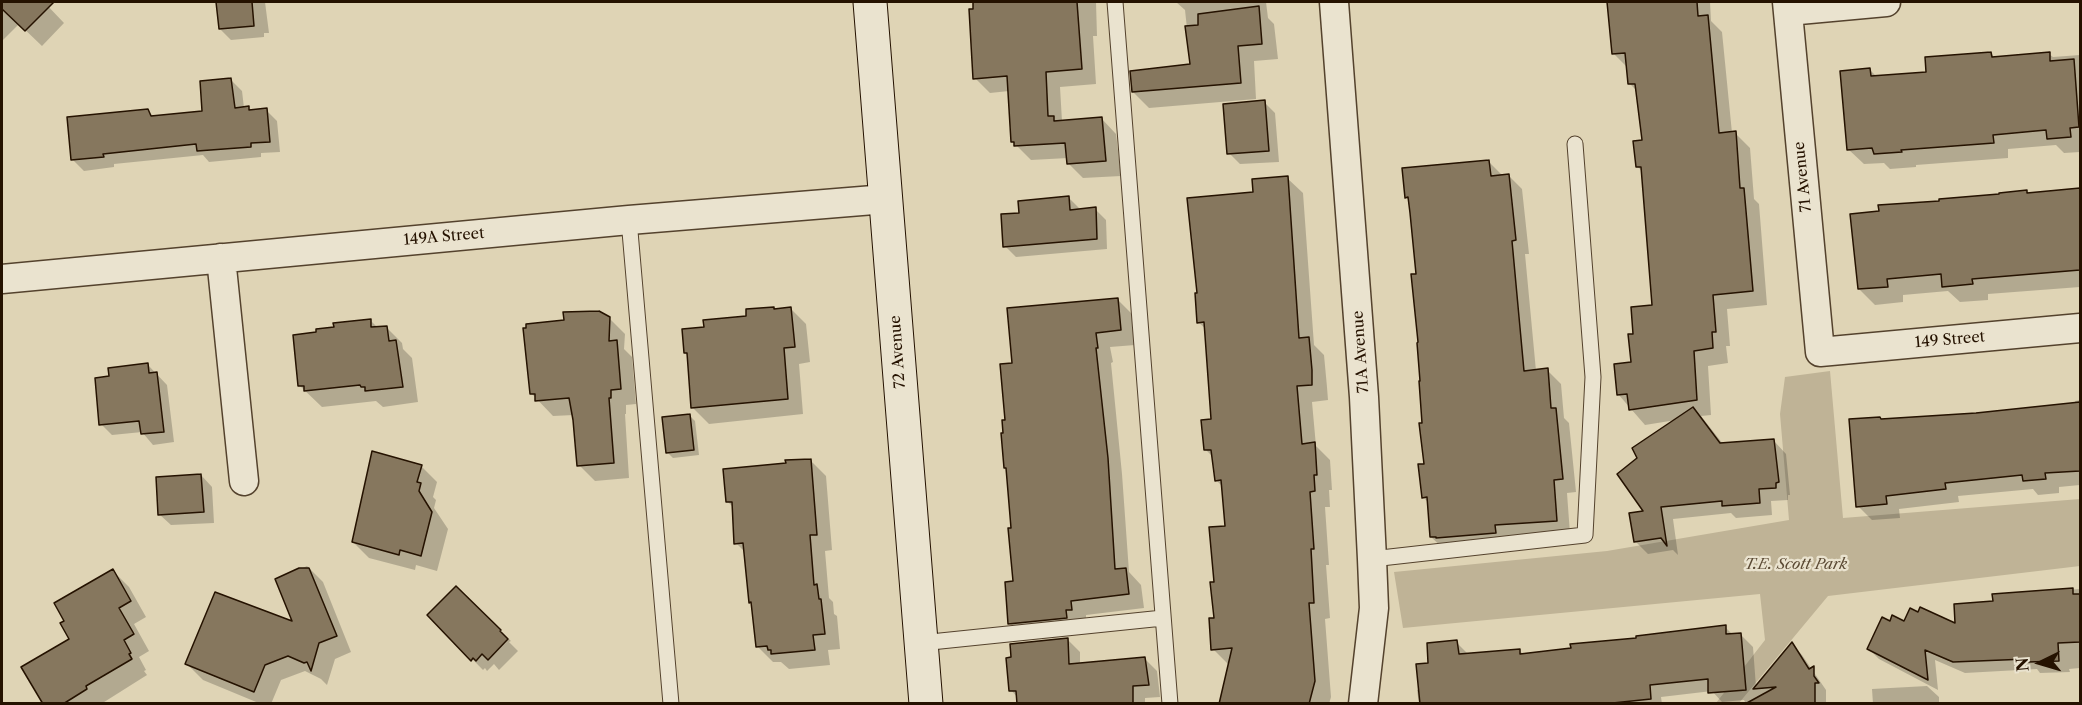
<!DOCTYPE html>
<style>
body{margin:0}
#map{position:relative;width:2082px;height:705px;overflow:hidden;background:#dfd4b5;font-family:"Libre Caslon Text",serif}
canvas{display:block}
.frame{position:absolute;inset:0;border:3px solid #251200;pointer-events:none}
.north{position:absolute;left:2010px;top:633px;width:60px;height:60px;-webkit-text-stroke:4px #eae3cf;paint-order:stroke;rotate:265deg;font-size:16px;font-weight:700;line-height:24px;text-align:center;color:#251200}
.north::after{content:'';display:block;margin:auto;width:21px;height:27px;background:#251200;clip-path:polygon(50% 0,100% 100%,50% 72%,0 100%)}
</style>
<div id="map">
<canvas width="2082" height="705"></canvas>
<div class="frame"></div>
<div class="north">N</div>
</div>
<script>
const context = document.querySelector('canvas').getContext('2d');
context.lineJoin = 'round';
function fillPath(path, color) {
  context.fillStyle = color;
  context.fill(path, 'evenodd');
}
function poly(rows) {
  const path = new Path2D();
  for (const r of rows) {
    path.moveTo(r[0], r[1]);
    for (let i = 2; i < r.length; i += 2) path.lineTo(r[i], r[i + 1]);
  }
  return path;
}
function trace(path, color, width, dash) {
  context.strokeStyle = color;
  context.lineWidth = width;
  context.lineCap = dash ? 'butt' : 'round';
  context.setLineDash(dash || []);
  context.stroke(path);
}
function label(font, color, halo, rows, align = 'center') {
  context.font = font + ' "Libre Caslon Text",serif';
  context.lineWidth = 4.5;
  context.setLineDash([]);
  context.textBaseline = 'middle';
  context.strokeStyle = halo;
  context.fillStyle = color;
  for (const [text, x, y, turn = 0] of rows) {
    context.save();
    context.translate(x, y);
    context.rotate((+turn || 0) * Math.PI / 180);
    context.textAlign = isNaN(turn) ? turn : align;
    if (halo) context.strokeText(text, 0, 0);
    context.fillText(text, 0, 0);
    context.restore();
  }
}
const green = poly([
 [1830,371,1843,518,2080,499,2080,566,1828,596,1739,703,1716,703,1765,640,1760,594,1403,628,1394,572,1607,551,1789,520,1780,414,1785,377]
]);
const shadow = poly([
 [2,2,44,2,64,23,42,46,19,24,2,41],
 [218,2,265,2,269,33,264,33,264,37,231,40,220,29],
 [974,2,1096,2,1097,36,1093,36,1096,84,1060,87,1062,121,1101,118,1116,134,1121,176,1083,178,1068,163,1068,158,1031,160,1012,141,1009,91,990,93,975,78],
 [1176,2,1266,2,1268,18,1274,24,1278,59,1254,61,1256,99,1149,108,1133,92,1191,66,1185,10],
 [1608,2,1710,2,1711,21,1722,32,1732,133,1735,133,1750,148,1754,199,1759,204,1767,305,1727,309,1730,346,1726,346,1728,363,1708,366,1711,415,1701,416,1723,444,1774,441,1786,454,1790,495,1788,495,1788,500,1771,501,1772,515,1736,518,1731,513,1673,519,1678,555,1673,550,1648,554,1636,542,1645,512,1639,458,1676,420,1645,425,1618,394,1632,363,1635,335,1654,306,1643,172,1637,166,1643,141,1637,91,1629,83,1628,68,1613,53],
 [1991,54,1995,58,2049,54,2053,57,2080,55,2080,152,2064,153,2056,145,2008,149,2008,158,1916,165,1916,167,1890,169,1884,163,1864,164,1848,149,1869,69,1877,77,1927,73],
 [231,80,242,91,244,108,249,108,252,111,266,110,277,121,280,152,261,153,261,157,209,162,203,155,114,164,114,167,84,171,73,160,148,111,154,117,203,113],
 [1264,102,1275,113,1279,162,1240,164,1229,153],
 [1489,162,1503,176,1509,176,1522,189,1529,254,1525,254,1536,371,1547,370,1561,384,1564,418,1569,423,1576,492,1567,493,1570,534,1445,550,1431,537,1429,503,1423,497,1425,465,1424,424,1413,275,1418,275,1410,201,1406,197],
 [1287,178,1303,193,1314,345,1324,355,1327,387,1328,400,1312,402,1316,446,1330,460,1332,490,1329,490,1330,507,1325,507,1329,565,1326,565,1330,618,1325,619,1331,697,1329,704,1220,704,1229,665,1213,649,1216,583,1226,527,1223,487,1216,480,1213,457,1206,450,1213,421,1207,330,1198,322,1254,193],
 [2080,190,2080,287,1988,294,1988,300,1960,302,1948,291,1903,295,1903,302,1875,305,1859,289,2028,194],
 [1069,198,1080,209,1095,209,1106,220,1107,249,1016,257,1005,246],
 [1118,300,1133,315,1135,345,1110,347,1113,362,1111,363,1122,474,1129,572,1141,585,1144,608,1086,615,1086,624,1025,639,1010,624,1015,582,1006,422,1013,364],
 [790,308,806,324,810,362,799,364,803,414,709,424,693,408,688,356,685,353,706,329],
 [609,318,625,334,624,349,632,357,636,404,626,405,626,414,625,414,629,478,595,481,579,465,574,415,553,416,532,394],
 [370,320,378,328,386,327,402,343,403,349,412,358,418,402,383,407,376,401,322,407,300,386,318,334],
 [148,365,167,385,174,442,153,445,142,432,112,435,101,424],
 [2080,400,2080,485,2059,487,2059,493,2038,495,2033,489,1958,496,1959,502,1899,509,1900,518,1872,520,1858,506,1882,421,1976,414,2075,404,2075,401],
 [690,416,695,421,699,455,673,458,668,453],
 [810,460,826,476,832,550,825,551,829,598,833,602,834,614,837,616,840,649,828,650,830,665,789,669,781,662,773,662,757,646,753,605,750,602,746,553,736,543,733,507,728,502,787,464],
 [421,466,437,482,433,497,436,500,434,508,448,529,437,571,416,565,415,570,369,558,353,542],
 [201,475,212,487,214,523,171,525,159,514],
 [307,566,323,582,351,652,335,659,327,685,321,679,305,671,281,680,271,704,261,704,203,680,187,664,294,624,277,580],
 [113,571,129,587,146,617,134,624,149,651,139,657,146,670,144,671,147,675,101,704,45,704,71,639],
 [456,588,511,641,509,642,518,651,499,670,494,664,487,671,485,668,483,670,429,615],
 [2080,589,2080,668,2069,669,2070,672,2040,673,2037,669,1965,673,1935,660,1938,690,1879,659,1868,648,1890,623,1957,625,1995,603,1994,595],
 [1725,627,1733,635,1740,634,1753,647,1756,687,1792,644,1802,655,1826,690,1826,704,1746,704,1744,700,1722,702,1712,691,1661,697,1662,704,1419,704,1417,690,1420,689,1430,664,1456,642,1469,655,1519,650,1524,655],
 [1067,639,1080,652,1080,665,1144,658,1157,671,1160,697,1145,698,1145,704,1018,704,1018,698,1011,690],
 [1927,686,1939,697,1939,704,1873,704,1872,689]
]);
const building = poly([
 [2,2,54,2,25,31,2,9,2,2],
 [216,2,252,2,254,26,219,29,216,2],
 [973,2,1077,2,1082,69,1046,72,1048,116,1054,116,1054,121,1102,117,1106,161,1067,164,1065,143,1014,146,1014,142,1011,142,1007,76,973,79,969,9,973,9,973,2],
 [1607,2,1697,2,1698,16,1708,15,1719,133,1736,131,1740,188,1744,188,1753,291,1713,295,1716,332,1712,332,1713,348,1694,351,1697,400,1629,410,1627,394,1617,395,1614,364,1631,362,1628,334,1633,334,1631,307,1652,305,1641,167,1636,167,1633,141,1642,140,1635,84,1628,84,1625,53,1612,54,1607,2],
 [1259,6,1262,44,1238,46,1241,83,1132,92,1130,71,1190,64,1185,26,1198,25,1198,14,1259,6],
 [1991,52,1992,57,2050,52,2050,61,2074,59,2079,127,2070,128,2071,137,2047,139,2046,130,1993,135,1994,143,1901,150,1902,152,1874,154,1872,148,1847,150,1840,71,1870,68,1871,76,1926,72,1925,57,1991,52],
 [231,78,235,108,249,106,249,110,267,108,270,142,251,143,251,147,197,151,196,144,103,154,104,157,71,160,67,117,148,109,151,116,202,111,200,81,231,78],
 [1265,100,1269,151,1227,154,1223,104,1265,100],
 [1489,160,1491,176,1509,174,1516,240,1512,241,1524,371,1548,368,1551,408,1556,408,1563,479,1554,480,1557,521,1495,525,1496,533,1436,538,1436,537,1430,537,1427,497,1422,498,1418,464,1424,464,1419,423,1422,423,1419,381,1420,381,1417,343,1418,342,1411,274,1416,274,1410,213,1408,197,1405,198,1402,168,1489,160],
 [1288,176,1299,338,1309,337,1312,370,1312,385,1297,386,1302,444,1315,442,1317,475,1314,475,1315,491,1310,492,1314,549,1311,549,1314,603,1309,603,1315,681,1309,704,1219,704,1232,648,1211,650,1209,618,1214,618,1210,582,1214,582,1209,527,1225,526,1221,480,1215,481,1211,450,1204,450,1201,420,1211,419,1204,322,1197,323,1195,293,1197,293,1187,198,1253,192,1252,179,1288,176],
 [2080,188,2080,270,1972,279,1973,284,1942,287,1941,274,1887,279,1888,287,1858,289,1850,214,1879,211,1878,205,1939,201,1939,199,1999,194,1999,193,2027,190,2027,193,2080,188],
 [1069,196,1070,210,1096,207,1097,239,1003,247,1001,214,1019,213,1018,201,1069,196],
 [1118,298,1121,330,1096,333,1098,348,1096,348,1108,458,1115,569,1126,568,1129,594,1071,601,1072,610,1066,610,1067,618,1008,624,1005,582,1013,581,1008,528,1011,528,1006,468,1004,468,1001,433,1003,433,1002,420,1005,420,1000,364,1012,363,1007,308,1118,298],
 [774,307,774,309,791,307,795,347,784,348,788,399,691,408,687,353,684,353,682,329,704,327,703,320,746,316,746,309,774,307],
 [599,311,610,317,609,341,617,340,621,389,611,390,611,398,609,398,614,463,577,466,573,420,569,398,535,401,535,394,530,394,523,328,526,328,526,324,564,320,563,312,599,311],
 [371,319,371,327,387,326,389,341,396,340,403,387,365,391,365,387,361,387,360,385,304,391,304,386,298,386,293,335,316,332,316,329,334,327,333,323,371,319],
 [148,363,149,373,157,372,164,432,141,434,139,421,99,425,95,378,109,376,108,368,148,363],
 [2080,402,2080,471,2045,473,2046,479,2023,481,2022,475,1945,483,1946,489,1886,496,1887,504,1856,507,1849,419,1880,417,1881,419,1976,413,2080,402],
 [1693,407,1720,443,1774,439,1779,482,1776,483,1776,488,1759,489,1760,503,1722,506,1722,501,1661,507,1667,546,1661,538,1634,542,1629,513,1643,511,1617,474,1637,458,1632,448,1693,407],
 [690,414,694,450,666,453,662,417,690,414],
 [372,451,422,465,417,482,421,483,419,491,432,512,421,556,400,550,399,555,352,542,372,451],
 [811,459,817,535,810,535,814,585,817,584,819,599,821,599,825,634,813,635,815,650,771,654,771,650,768,650,767,646,756,647,751,602,749,603,743,543,734,544,732,502,726,502,723,469,786,463,785,460,811,459],
 [201,474,204,512,158,515,156,477,201,474],
 [299,568,309,568,337,636,319,643,311,671,307,662,304,663,288,656,265,665,254,692,185,664,215,592,292,621,275,579,299,568],
 [113,569,131,601,119,608,134,634,124,640,131,653,129,654,132,659,86,686,87,689,63,704,43,704,21,667,69,639,60,623,64,621,54,603,113,569],
 [456,586,501,630,500,631,508,639,488,660,482,654,476,661,473,658,471,661,427,615,456,586],
 [2073,588,2073,594,2080,594,2080,642,2058,643,2059,661,2028,662,2027,659,1953,662,1925,650,1928,680,1867,649,1882,617,1890,621,1892,615,1904,621,1910,608,1918,612,1920,607,1955,623,1954,604,1993,601,1992,594,2073,588],
 [1726,625,1726,634,1741,633,1746,690,1708,693,1708,679,1650,685,1651,699,1603,704,1420,704,1416,664,1428,663,1427,643,1457,640,1459,654,1520,649,1520,654,1571,648,1570,644,1636,638,1636,636,1726,625],
 [1068,638,1069,664,1145,657,1149,685,1133,686,1133,704,1017,704,1016,691,1009,691,1006,658,1011,657,1010,644,1068,638],
 [1792,642,1809,669,1814,666,1814,676,1819,683,1815,683,1815,704,1745,704,1776,687,1753,689,1792,642]
]);
const service = poly([
 [1115,2,1170,704],
 [629,220,671,704],
 [1372,559,1585,535,1593,377,1575,144],
 [921,643,1163,618]
]);
const minor = poly([
 [1334,2,1364,397,1372,559,1374,608,1363,704],
 [1787,2,1820,352,2080,328],
 [1788,11,1886,2],
 [221,258,244,481],
 [2,279,629,220,886,199]
]);
const secondary = poly([
 [870,2,926,704]
]);
const streetNames = [
 ["71 Avenue",1803,177,-96],
 ["149A Street",444,237,-5],
 ["149 Street",1950,340,-5],
 ["72 Avenue",898,352,-94],
 ["71A Avenue",1361,352,-94]
];
const parkNames = [
 ["T.E. Scott Park",1796,565]
];
fillPath(green, '#bfb396');
fillPath(shadow, '#0003');
fillPath(building, '#86775e');
trace(building, '#251200', 1.5);
trace(service, '#54422d', 17);
trace(minor, '#54422d', 31);
trace(secondary, '#251200', 35);
trace(service, '#eae3cf', 15);
trace(minor, '#eae3cf', 28);
trace(secondary, '#eae3cf', 33);
label('15px', '#251200', '#eae3cf', streetNames);
label('italic 15px', '#5b4a34', '#eae3cf', parkNames);
</script>
